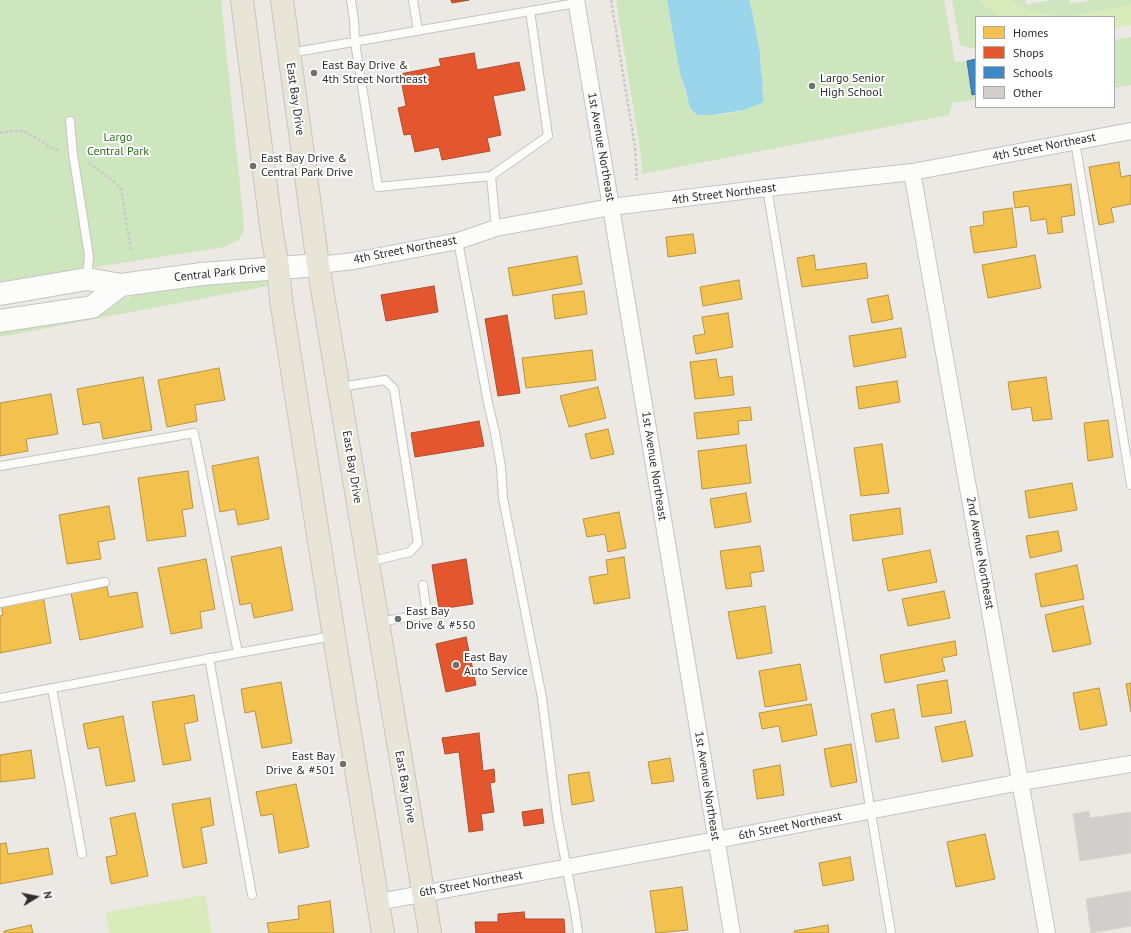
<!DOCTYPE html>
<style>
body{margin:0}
#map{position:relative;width:1131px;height:933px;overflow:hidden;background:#ece8e4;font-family:"PT Sans",sans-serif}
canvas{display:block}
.legend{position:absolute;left:975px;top:16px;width:140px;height:92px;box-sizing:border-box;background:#fff;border:1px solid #ababab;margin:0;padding:5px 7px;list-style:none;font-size:12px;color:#2e2e2e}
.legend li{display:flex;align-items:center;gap:8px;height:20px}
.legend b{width:20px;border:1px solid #ababab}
.north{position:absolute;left:16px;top:877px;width:40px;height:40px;-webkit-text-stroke:3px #fff;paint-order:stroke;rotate:80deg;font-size:11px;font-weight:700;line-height:16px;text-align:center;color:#2e2e2e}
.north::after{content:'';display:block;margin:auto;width:14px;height:18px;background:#2e2e2e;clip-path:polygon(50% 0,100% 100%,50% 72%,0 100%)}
</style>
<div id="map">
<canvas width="1131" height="933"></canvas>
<ul class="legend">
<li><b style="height:11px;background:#f2c14e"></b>Homes</li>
<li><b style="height:11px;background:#e4572e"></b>Shops</li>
<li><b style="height:11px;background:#3f88c5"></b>Schools</li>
<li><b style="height:11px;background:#d1cecb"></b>Other</li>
</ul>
<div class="north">N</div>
</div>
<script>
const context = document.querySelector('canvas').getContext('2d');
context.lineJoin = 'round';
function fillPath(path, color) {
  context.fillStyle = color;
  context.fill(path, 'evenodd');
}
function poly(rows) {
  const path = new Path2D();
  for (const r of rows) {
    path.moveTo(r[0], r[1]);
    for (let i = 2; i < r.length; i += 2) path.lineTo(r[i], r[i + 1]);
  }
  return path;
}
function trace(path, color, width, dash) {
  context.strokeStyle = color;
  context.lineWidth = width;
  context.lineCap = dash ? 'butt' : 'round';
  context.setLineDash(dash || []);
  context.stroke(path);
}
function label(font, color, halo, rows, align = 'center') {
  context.font = font + ' "PT Sans",sans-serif';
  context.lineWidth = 4;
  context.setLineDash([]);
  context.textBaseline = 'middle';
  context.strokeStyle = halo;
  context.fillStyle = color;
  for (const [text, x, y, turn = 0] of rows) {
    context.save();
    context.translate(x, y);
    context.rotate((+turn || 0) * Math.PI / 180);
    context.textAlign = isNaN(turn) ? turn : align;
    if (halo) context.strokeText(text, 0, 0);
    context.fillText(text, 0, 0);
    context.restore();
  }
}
const green = poly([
 [0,0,221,0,243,214,244,229,239,240,224,247,0,282],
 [616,0,667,0,680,74,688,100,697,115,714,115,726,114,744,110,762,103,764,99,762,90,763,80,761,73,760,53,753,15,749,0,944,0,955,62,967,61,972,95,974,95,975,99,960,102,953,102,949,115,642,174,641,155],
 [952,0,979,0,999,17,976,17,976,49,960,45],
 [1009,0,1025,0,1026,5,1051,0,1069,0,1070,4,1092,0,1131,0,1131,5,1073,16,1057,16,1043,14,1030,11],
 [1131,37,1131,85,1114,88,1114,40],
 [267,279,268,286,0,337,0,331,99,315,124,297,130,298,131,295,202,284]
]);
const pitch = poly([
 [979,0,1009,0,1030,11,1043,14,1057,16,1073,16,1131,5,1131,25,1114,28,1114,17,999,17],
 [205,895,212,933,109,933,106,912]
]);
const water = poly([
 [667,0,749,0,753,15,760,53,761,73,763,80,762,90,764,99,762,103,744,110,713,115,697,115,690,108,686,91,680,74]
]);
const homes = poly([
 [1119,162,1121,177,1131,175,1131,204,1111,208,1114,222,1099,225,1089,167,1119,162],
 [1071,184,1075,215,1061,217,1063,232,1048,234,1046,219,1031,221,1029,206,1015,208,1013,192,1071,184],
 [1012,208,1017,247,974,253,970,227,984,225,983,212,1012,208],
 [693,234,696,253,668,257,666,237,693,234],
 [814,255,816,270,866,263,868,278,802,287,797,258,814,255],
 [1035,255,1041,288,988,298,982,265,1035,255],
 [577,256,582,284,513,296,508,268,577,256],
 [739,280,742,299,703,306,700,287,739,280],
 [584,291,587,314,555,319,552,295,584,291],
 [888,295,893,319,872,323,867,299,888,295],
 [728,313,733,347,696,354,693,336,705,334,702,317,728,313],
 [901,328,906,357,854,367,849,336,901,328],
 [592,350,596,380,526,388,522,358,592,350],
 [716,359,719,378,732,376,734,395,695,399,690,362,716,359],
 [219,368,225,400,195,405,197,421,167,427,158,380,219,368],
 [143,377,152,430,103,439,100,422,83,425,77,389,143,377],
 [1046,377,1052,419,1033,421,1031,407,1012,410,1008,382,1046,377],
 [897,381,900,402,859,409,856,387,897,381],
 [598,387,606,418,569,427,560,396,598,387],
 [51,394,58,434,26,439,28,451,0,456,0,403,51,394],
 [750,407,752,420,738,421,739,434,697,439,694,413,750,407],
 [1108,420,1113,457,1088,461,1084,423,1108,420],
 [608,429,614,454,591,459,585,434,608,429],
 [882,444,889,493,861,496,854,448,882,444],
 [746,445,751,483,702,489,698,451,746,445],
 [258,457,269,519,238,525,235,509,220,512,212,466,258,457],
 [188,471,193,508,182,510,186,536,147,541,138,478,188,471],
 [1072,483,1077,510,1029,518,1025,491,1072,483],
 [746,493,751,522,715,528,710,499,746,493],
 [109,506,115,539,98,542,101,559,67,564,59,515,109,506],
 [900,508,903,534,853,541,850,515,900,508],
 [619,512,626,548,608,552,605,534,587,537,583,519,619,512],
 [1058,531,1062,551,1030,558,1026,536,1058,531],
 [760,546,764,571,750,573,752,586,726,589,720,551,760,546],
 [281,547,293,610,254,618,251,603,240,605,231,557,281,547],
 [930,550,937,582,888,591,882,559,930,550],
 [624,557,630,598,594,604,589,577,608,574,606,560,624,557],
 [206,559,215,609,200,612,202,628,171,634,158,568,206,559],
 [1077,565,1084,599,1041,607,1035,574,1077,565],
 [107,587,109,597,137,592,143,627,80,640,71,593,107,587],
 [944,591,950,618,908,626,902,599,944,591],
 [43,595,51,643,0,653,0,616,3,615,1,603,43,595],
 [765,606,772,653,737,659,728,612,765,606],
 [1083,606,1091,644,1053,652,1045,615,1083,606],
 [955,641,957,655,942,658,945,671,885,683,880,655,955,641],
 [800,664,807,700,765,707,759,671,800,664],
 [947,680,952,713,922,717,917,685,947,680],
 [281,682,292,743,262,748,255,711,245,713,241,689,281,682],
 [1131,683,1131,712,1126,684,1131,683],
 [1099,688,1107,725,1080,730,1073,693,1099,688],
 [194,695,198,721,184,724,191,760,163,765,152,702,194,695],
 [811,704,817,735,782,742,779,726,762,729,759,713,811,704],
 [894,709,899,738,876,742,871,714,894,709],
 [123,716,135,781,106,786,99,747,88,749,83,724,123,716],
 [965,721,973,756,942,762,935,727,965,721],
 [851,744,857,782,831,787,824,749,851,744],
 [31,750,35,778,0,782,0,755,31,750],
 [670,758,674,781,652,784,648,762,670,758],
 [780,765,784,795,757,799,753,770,780,765],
 [589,772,594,801,572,805,568,775,589,772],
 [296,784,309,847,279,853,273,814,261,816,256,792,296,784],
 [210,798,214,825,201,828,207,863,183,868,172,804,210,798],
 [135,813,148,876,111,884,106,857,117,855,110,818,135,813],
 [985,834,995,879,956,887,947,842,985,834],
 [6,843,8,854,48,848,53,874,0,884,0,844,6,843],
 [850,857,854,880,823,886,819,863,850,857],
 [682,887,688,930,656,933,650,891,682,887],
 [330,901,334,933,269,933,267,923,299,919,298,906,330,901],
 [31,925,33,933,4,933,4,931,31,925],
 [828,925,829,933,795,933,794,931,828,925]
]);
const shops = poly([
 [451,0,469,0,452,3,451,0],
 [474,53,477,70,519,62,525,90,493,96,501,135,487,138,490,151,442,160,439,147,415,152,411,134,404,135,398,108,406,106,400,74,441,66,439,59,474,53],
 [434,286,438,312,386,321,381,295,434,286],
 [507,315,520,393,498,396,485,319,507,315],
 [479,421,484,446,415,457,411,433,479,421],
 [466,559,473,604,439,609,432,565,466,559],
 [466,637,476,685,446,692,436,644,466,637],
 [479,733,483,771,494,769,495,782,490,783,494,812,481,814,483,830,469,832,459,752,445,754,442,738,479,733],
 [542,809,544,823,524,826,522,812,542,809],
 [524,912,525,919,564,919,565,933,476,933,475,922,498,922,498,914,524,912]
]);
const schools = poly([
 [976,59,976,94,972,95,967,61,976,59]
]);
const building = poly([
 [1089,811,1090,818,1131,812,1131,853,1080,861,1073,814,1089,811],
 [1131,891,1131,926,1091,933,1086,899,1131,891]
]);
const path = poly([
 [611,0,635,147,637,180],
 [0,133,13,131,24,131,52,148,59,150],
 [89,163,116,183,121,189,131,250]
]);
const lane = poly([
 [351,0,354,20,355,42,378,187,491,176],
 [413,0,418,31],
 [290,53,576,3],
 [70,121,73,154,89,256,87,279],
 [1075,141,1131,485],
 [767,188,891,933],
 [496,228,491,176,548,136,530,11],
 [458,241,488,403,495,433,501,467,503,498,542,698,557,816,575,912,578,933],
 [340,387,385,380,394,389,418,543,410,552,368,562],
 [0,466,194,433,238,653,333,636],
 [0,603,105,582],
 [378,622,427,614,423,585],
 [209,658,252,895],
 [52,688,82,854],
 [0,698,238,653]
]);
const street = poly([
 [576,0,611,207,732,933],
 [912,172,1047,933],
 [318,265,354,261,458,241,496,228,611,207,767,188,912,172,1131,131],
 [378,902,716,840,1021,782,1131,764]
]);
const secondary = poly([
 [0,294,87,279,121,285,202,274,318,265],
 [0,321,92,307,121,285]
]);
const primary = poly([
 [242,0,272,234,278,267,281,300,334,636,383,933],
 [282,0,318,265,430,933]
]);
const markers = [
 [314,73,4,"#706f6e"],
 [812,86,4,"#706f6e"],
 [253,166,4,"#706f6e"],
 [398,619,4,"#706f6e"],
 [456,665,4,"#706f6e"],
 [343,764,4,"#706f6e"]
];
const poiNames = [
 ["East Bay Drive &",322,66],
 ["4th Street Northeast",322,80],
 ["Largo Senior",820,79],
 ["High School",820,93],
 ["East Bay Drive &",261,159],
 ["Central Park Drive",261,173],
 ["East Bay",406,612],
 ["Drive & #550",406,626],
 ["East Bay",464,658],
 ["Auto Service",464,672],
 ["East Bay",335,757,"right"],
 ["Drive & #501",335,771,"right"]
];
const streetNames = [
 ["East Bay Drive",295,99,82],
 ["1st Avenue Northeast",601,147,80],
 ["4th Street Northeast",1044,147,-11],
 ["4th Street Northeast",724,194,-7],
 ["4th Street Northeast",405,250,-11],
 ["Central Park Drive",220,273,-6],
 ["1st Avenue Northeast",654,466,81],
 ["East Bay Drive",352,467,81],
 ["2nd Avenue Northeast",980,553,80],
 ["1st Avenue Northeast",707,786,81],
 ["East Bay Drive",405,787,80],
 ["6th Street Northeast",790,826,-11],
 ["6th Street Northeast",471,884,-10]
];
const parkNames = [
 ["Largo",118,138],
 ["Central Park",118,152]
];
fillPath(green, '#cee6be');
fillPath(pitch, '#d9eabb');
fillPath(water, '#99d6ec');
fillPath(homes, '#f2c14e');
trace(homes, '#b79544', 1);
fillPath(shops, '#e4572e');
trace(shops, '#ad4b2e', 1);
fillPath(schools, '#3f88c5');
trace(schools, '#3a6d98', 1);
fillPath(building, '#d1cecb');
trace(building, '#d7d4d0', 1);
trace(lane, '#c5c4c5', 10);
trace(street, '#c5c4c5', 18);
trace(secondary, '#c5c4c5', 24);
trace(primary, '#c6c5c4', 24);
trace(path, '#c9c9c8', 2.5, [3, 2]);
trace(lane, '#fcfcfb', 8);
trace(street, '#fcfcfb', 16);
trace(secondary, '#fcfcfb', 22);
trace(primary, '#e8e4d6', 22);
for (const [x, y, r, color] of markers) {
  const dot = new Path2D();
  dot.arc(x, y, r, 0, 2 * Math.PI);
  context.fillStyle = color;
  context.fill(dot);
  trace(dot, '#fff', 1.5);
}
label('12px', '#2e2e2e', '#fff', poiNames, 'left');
label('12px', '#2e2e2e', '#fff', streetNames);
label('12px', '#2c6e1b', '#fff', parkNames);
</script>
